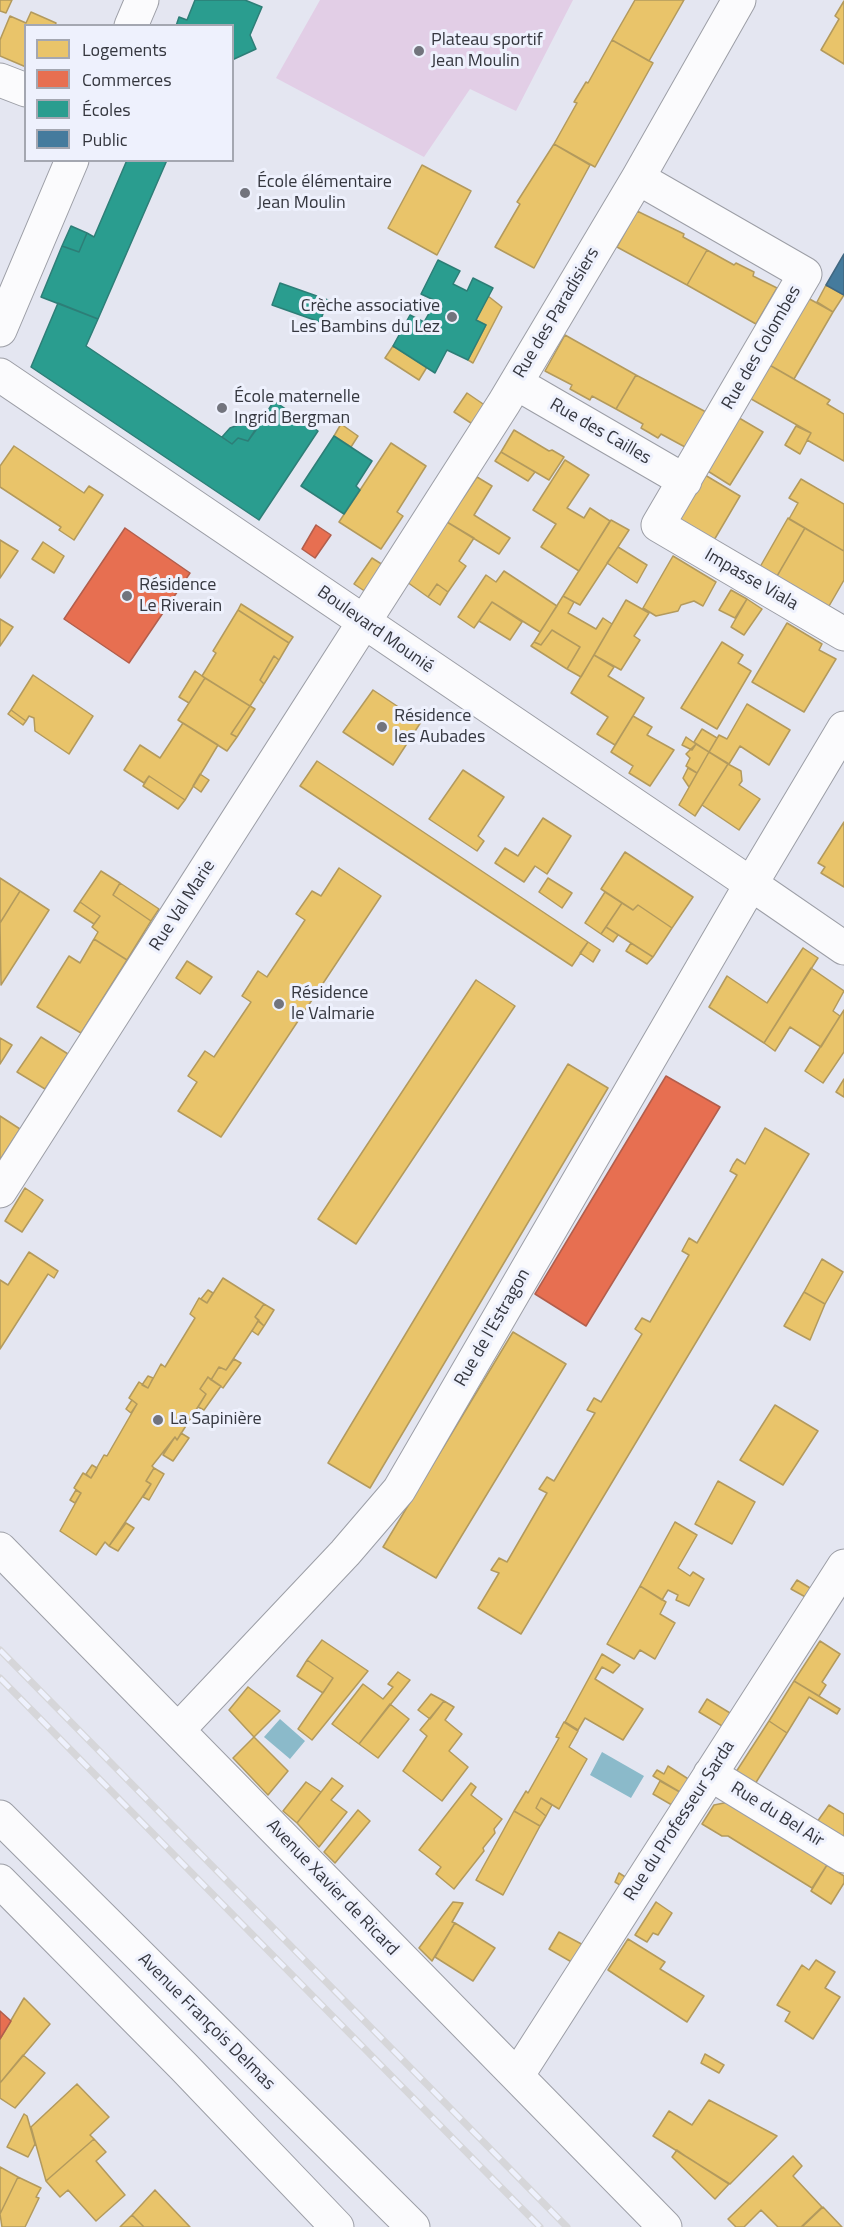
<!DOCTYPE html>
<meta charset="utf-8">
<style>
body{margin:0}
#map{position:relative;width:844px;height:2227px;overflow:hidden;background:#e4e6f1;font-family:"Titillium Web",sans-serif}
canvas{display:block}
.legend{position:absolute;left:24px;top:24px;width:210px;height:138px;box-sizing:border-box;background:#eef1fd;border:2px solid #a4a7b1;margin:0;padding:8px 10px;list-style:none;font-size:18px;color:#35373f}
.legend li{display:flex;align-items:center;gap:12px;height:30px}
.legend b{width:30px;border:2px solid #a4a7b1}
</style>
<div id="map">
<canvas width="844" height="2227"></canvas>
<ul class="legend">
<li><b style="height:16px;background:#e9c46a"></b>Logements</li>
<li><b style="height:16px;background:#e76f51"></b>Commerces</li>
<li><b style="height:16px;background:#2a9d8f"></b>Écoles</li>
<li><b style="height:16px;background:#457b9d"></b>Public</li>
</ul>
</div>
<script>
const context = document.querySelector('canvas').getContext('2d');
context.lineJoin = 'round';
function fillPath(path, color) {
  context.fillStyle = color;
  context.fill(path, 'evenodd');
}
function poly(rows) {
  const path = new Path2D();
  for (const r of rows) {
    path.moveTo(r[0], r[1]);
    for (let i = 2; i < r.length; i += 2) path.lineTo(r[i], r[i + 1]);
  }
  return path;
}
function trace(path, color, width, dash) {
  context.strokeStyle = color;
  context.lineWidth = width;
  context.lineCap = dash ? 'butt' : 'round';
  context.setLineDash(dash || []);
  context.stroke(path);
}
function label(font, color, halo, rows, align = 'center') {
  context.font = font + ' "Titillium Web",sans-serif';
  context.lineWidth = 6;
  context.setLineDash([]);
  context.textBaseline = 'middle';
  context.strokeStyle = halo;
  context.fillStyle = color;
  for (const [text, x, y, turn = 0] of rows) {
    context.save();
    context.translate(x, y);
    context.rotate((+turn || 0) * Math.PI / 180);
    context.textAlign = isNaN(turn) ? turn : align;
    if (halo) context.strokeText(text, 0, 0);
    context.fillText(text, 0, 0);
    context.restore();
  }
}
const green = poly([
 [320,0,573,0,516,111,470,89,424,157,276,78]
]);
const water = poly([
 [280,1719,305,1741,290,1759,264,1737],
 [602,1752,644,1776,631,1798,590,1775]
]);
const homes = poly([
 [0,0,12,0,6,13,0,11,0,0],
 [635,0,684,0,649,61,612,40,635,0],
 [844,1,844,64,821,50,839,19,835,16,844,1],
 [31,12,56,23,55,26,26,26,26,67,0,56,0,40,10,16,26,23,31,12],
 [612,40,653,63,595,167,554,144,577,103,574,102,586,82,588,83,612,40],
 [554,144,590,165,534,268,495,247,520,204,517,202,554,144],
 [422,165,471,191,437,255,388,228,422,165],
 [637,211,684,234,683,237,707,250,687,285,617,247,637,211],
 [707,250,734,265,736,263,754,272,753,276,777,288,756,324,687,285,707,250],
 [826,285,844,295,833,312,817,302,826,285],
 [488,296,502,307,473,363,468,360,486,325,476,320,488,296],
 [806,297,833,312,794,379,766,363,806,297],
 [565,335,636,375,616,409,592,396,590,400,570,389,572,385,545,371,565,335],
 [393,346,427,367,419,380,385,358,393,346],
 [766,363,830,400,827,404,844,414,844,461,807,440,811,433,746,396,766,363],
 [636,375,706,412,685,447,661,434,658,438,648,432,641,428,643,424,616,409,636,375],
 [467,393,486,406,474,425,454,412,467,393],
 [734,415,763,432,730,485,703,468,734,415],
 [341,424,358,436,351,447,334,436,341,424],
 [796,426,811,433,800,454,785,445,796,426],
 [514,430,549,451,552,450,564,457,549,480,501,452,514,430],
 [391,443,426,466,397,512,403,516,381,549,339,522,391,443],
 [14,446,84,493,89,486,103,495,74,540,59,530,61,527,0,487,0,466,14,446],
 [501,452,535,472,528,481,495,461,501,452],
 [565,460,589,475,567,508,584,518,590,508,610,521,579,571,541,547,556,524,533,510,565,460],
 [705,475,740,496,710,547,675,526,705,475],
 [477,477,492,486,474,515,510,538,499,554,447,522,477,477],
 [801,479,844,504,844,551,789,519,798,503,789,498,801,479],
 [788,518,805,528,773,583,756,574,788,518],
 [611,520,629,530,580,605,563,596,611,520],
 [447,522,474,538,459,561,466,566,448,592,437,584,428,597,407,582,447,522],
 [805,528,844,551,844,580,825,613,773,583,805,528],
 [0,540,18,551,0,578,0,540],
 [43,542,64,556,54,573,32,559,43,542],
 [618,547,647,565,637,583,607,563,618,547],
 [673,556,716,582,703,606,694,601,681,605,678,611,656,616,643,608,673,556],
 [372,558,383,565,366,592,354,584,372,558],
 [504,571,557,606,540,632,492,602,474,628,458,617,486,575,496,582,504,571],
 [437,584,448,592,440,605,428,597,437,584],
 [731,590,747,599,735,618,719,610,731,590],
 [563,596,574,602,568,613,596,629,603,618,612,624,581,677,567,669,580,647,552,630,541,645,534,642,563,596],
 [747,599,762,609,744,635,731,627,747,599],
 [626,600,649,613,634,636,640,640,621,670,594,655,626,600],
 [492,602,522,622,510,640,479,621,492,602],
 [241,604,293,637,289,643,238,610,241,604],
 [238,610,289,643,279,660,274,656,260,680,264,684,250,706,202,676,216,653,213,651,238,610],
 [0,619,13,627,0,646,0,619],
 [787,623,822,644,819,650,836,659,804,712,752,682,787,623],
 [552,630,580,647,567,669,531,646,534,642,541,645,552,630],
 [722,642,743,655,738,663,751,671,717,729,681,708,722,642],
 [594,655,614,667,608,676,644,698,615,745,597,734,608,717,571,693,594,655],
 [274,656,279,660,264,684,260,680,274,656],
 [195,671,205,678,189,703,179,697,195,671],
 [33,675,93,716,69,754,35,731,34,718,29,716,26,721,11,710,33,675],
 [205,678,250,706,231,734,237,737,227,751,178,720,205,678],
 [373,690,421,722,393,765,343,732,373,690],
 [747,704,790,730,769,765,740,746,729,764,709,752,719,735,727,739,747,704],
 [250,706,255,709,237,737,231,734,250,706],
 [11,710,26,721,23,725,8,714,11,710],
 [633,716,652,727,647,735,674,750,650,786,629,773,633,766,611,752,633,716],
 [183,723,218,745,185,800,149,776,144,783,124,770,140,745,160,758,183,723],
 [702,729,717,738,709,752,694,742,702,729],
 [686,737,696,744,692,750,682,745,686,737],
 [696,744,709,752,697,773,686,766,690,758,686,754,696,744],
 [709,752,728,764,695,816,679,805,709,752],
 [317,761,588,942,572,966,300,786,317,761],
 [728,764,741,771,742,781,739,785,760,799,739,830,702,805,728,764],
 [688,768,697,773,689,787,683,778,688,768],
 [463,770,504,797,478,836,484,841,477,851,429,819,463,770],
 [200,774,209,780,201,792,193,786,200,774],
 [149,776,185,800,178,809,143,786,149,776],
 [543,818,571,836,547,874,535,866,524,882,495,863,505,848,518,856,543,818],
 [844,822,844,887,821,873,825,867,818,863,844,822],
 [625,852,693,897,672,928,638,905,633,910,601,889,625,852],
 [339,868,381,896,221,1137,178,1111,197,1082,188,1076,205,1051,214,1057,251,1002,242,996,258,971,267,977,305,920,296,914,312,891,321,896,339,868],
 [101,871,120,883,113,895,151,921,127,960,94,939,98,932,92,927,100,916,80,902,101,871],
 [0,878,20,891,0,923,0,878],
 [548,878,572,893,562,908,539,892,548,878],
 [120,883,159,909,151,921,113,895,120,883],
 [20,891,49,910,1,985,0,923,20,891],
 [605,892,622,903,601,934,585,923,605,892],
 [80,902,100,916,94,924,74,911,80,902],
 [622,903,633,910,638,905,672,928,653,957,606,927,622,903],
 [606,927,618,935,613,942,601,934,606,927],
 [94,939,127,960,81,1033,37,1007,69,956,80,963,94,939],
 [588,942,600,950,593,962,580,953,588,942],
 [631,943,653,957,647,964,626,951,631,943],
 [803,948,818,958,764,1043,709,1007,727,976,767,1003,803,948],
 [187,961,212,977,200,994,176,978,187,961],
 [811,968,844,991,833,1011,840,1016,821,1047,790,1027,775,1051,764,1043,811,968],
 [476,980,515,1006,356,1244,318,1219,476,980],
 [844,1010,844,1052,823,1083,805,1071,844,1010],
 [41,1037,68,1054,45,1089,17,1072,41,1037],
 [0,1038,12,1045,0,1064,0,1038],
 [568,1064,608,1088,370,1488,328,1463,568,1064],
 [844,1079,844,1097,836,1092,844,1079],
 [0,1116,20,1129,0,1160,0,1116],
 [765,1128,809,1154,521,1634,478,1608,499,1573,491,1570,499,1558,507,1562,547,1493,539,1489,547,1477,554,1481,595,1413,587,1410,594,1398,601,1402,642,1334,635,1329,642,1318,650,1322,689,1255,682,1251,689,1238,697,1243,737,1175,730,1171,733,1165,737,1159,745,1164,765,1128],
 [25,1188,43,1200,22,1232,5,1221,25,1188],
 [29,1252,58,1271,54,1278,48,1274,0,1349,0,1280,8,1285,29,1252],
 [822,1259,843,1272,825,1304,804,1292,822,1259],
 [223,1278,264,1304,255,1317,259,1320,226,1370,219,1367,211,1380,208,1377,200,1389,206,1394,177,1440,175,1437,152,1466,154,1468,146,1481,151,1484,109,1546,105,1542,96,1555,60,1531,81,1493,74,1488,83,1473,91,1478,104,1455,107,1456,137,1404,129,1398,139,1382,148,1388,161,1364,165,1367,195,1318,190,1314,199,1298,207,1303,223,1278],
 [208,1290,213,1293,207,1303,201,1299,208,1290],
 [804,1292,825,1304,810,1340,784,1326,804,1292],
 [264,1304,274,1310,264,1326,255,1317,264,1304],
 [258,1321,264,1326,258,1335,252,1331,258,1321],
 [513,1332,566,1364,436,1578,383,1547,513,1332],
 [234,1359,241,1363,223,1388,211,1380,219,1367,226,1370,234,1359],
 [148,1376,153,1378,148,1388,142,1385,148,1376],
 [208,1377,221,1386,204,1410,198,1407,206,1394,200,1389,208,1377],
 [132,1400,137,1404,131,1413,126,1409,132,1400],
 [775,1405,818,1431,783,1485,740,1460,775,1405],
 [181,1433,189,1438,173,1461,163,1455,175,1437,177,1440,181,1433],
 [92,1465,97,1468,91,1478,86,1474,92,1465],
 [154,1468,164,1474,149,1500,143,1497,151,1484,146,1481,154,1468],
 [718,1481,755,1502,732,1544,695,1524,718,1481],
 [76,1490,81,1493,75,1503,70,1500,76,1490],
 [675,1522,697,1535,678,1568,690,1576,693,1572,704,1579,689,1606,676,1600,678,1595,668,1590,662,1600,640,1586,675,1522],
 [126,1523,134,1528,118,1551,109,1546,126,1523],
 [797,1580,815,1591,809,1599,791,1589,797,1580],
 [640,1586,666,1602,660,1614,675,1623,655,1659,640,1650,634,1659,607,1644,640,1586],
 [322,1640,368,1671,312,1740,298,1729,333,1678,307,1660,322,1640],
 [820,1641,840,1654,822,1682,826,1685,819,1696,794,1681,820,1641],
 [602,1654,620,1665,613,1673,602,1667,595,1679,643,1709,623,1740,585,1718,578,1730,565,1722,602,1654],
 [307,1660,333,1678,323,1693,297,1676,307,1660],
 [398,1672,410,1680,359,1744,332,1724,363,1684,383,1699,393,1687,388,1684,398,1672],
 [794,1681,840,1709,837,1714,809,1697,787,1733,769,1721,794,1681],
 [248,1687,280,1711,254,1737,229,1710,248,1687],
 [431,1694,444,1701,430,1719,418,1710,431,1694],
 [707,1699,735,1716,727,1729,699,1712,707,1699],
 [444,1701,454,1707,445,1720,462,1734,449,1751,468,1767,442,1801,403,1771,427,1736,420,1730,444,1701],
 [390,1704,409,1719,378,1758,359,1744,390,1704],
 [769,1721,787,1733,755,1784,736,1772,769,1721],
 [564,1722,578,1731,569,1747,587,1759,559,1809,541,1798,536,1808,546,1816,540,1826,514,1811,526,1791,528,1793,559,1738,556,1737,564,1722],
 [254,1737,288,1771,268,1795,233,1758,254,1737],
 [668,1766,693,1782,685,1795,653,1776,657,1770,664,1774,668,1766],
 [332,1778,343,1786,331,1800,347,1812,319,1847,297,1823,332,1778],
 [660,1781,685,1795,677,1808,653,1794,660,1781],
 [306,1782,321,1792,297,1823,283,1811,306,1782],
 [471,1783,476,1787,471,1795,502,1819,494,1829,495,1833,483,1848,484,1851,454,1889,436,1874,441,1867,419,1850,471,1783],
 [541,1798,552,1805,546,1816,536,1808,541,1798],
 [729,1802,827,1865,812,1888,728,1836,722,1836,702,1824,714,1805,729,1802],
 [829,1805,844,1814,844,1839,817,1822,829,1805],
 [358,1810,370,1821,335,1863,324,1852,358,1810],
 [514,1811,540,1826,503,1895,476,1880,514,1811],
 [827,1865,844,1876,844,1883,831,1904,811,1891,827,1865],
 [619,1873,630,1880,625,1888,615,1882,619,1873],
 [453,1902,463,1903,452,1922,455,1923,432,1961,419,1948,453,1902],
 [656,1902,672,1913,658,1935,653,1933,647,1942,635,1935,656,1902],
 [455,1923,495,1948,473,1981,435,1957,455,1923],
 [559,1932,587,1947,575,1964,549,1949,559,1932],
 [628,1939,665,1962,660,1969,704,1996,687,2022,608,1970,628,1939],
 [816,1960,835,1972,825,1988,840,1997,813,2039,785,2021,790,2012,777,2005,802,1965,809,1970,816,1960],
 [24,1998,50,2024,0,2083,0,2039,24,1998],
 [705,2054,724,2065,719,2073,701,2063,705,2054],
 [23,2055,45,2073,15,2108,0,2098,0,2083,23,2055],
 [77,2084,109,2117,90,2135,94,2139,46,2181,31,2127,77,2084],
 [709,2100,777,2136,730,2184,653,2136,669,2111,692,2125,709,2100],
 [24,2114,27,2116,35,2144,28,2157,7,2147,24,2114],
 [94,2139,106,2152,96,2161,125,2195,96,2221,68,2190,60,2197,46,2181,94,2139],
 [677,2150,687,2157,729,2184,715,2199,672,2157,677,2150],
 [793,2156,802,2166,793,2176,822,2207,801,2227,778,2227,761,2210,744,2227,736,2227,728,2219,793,2156],
 [0,2167,18,2177,0,2214,0,2167],
 [18,2177,41,2188,36,2197,39,2198,25,2227,2,2227,0,2214,18,2177],
 [155,2190,190,2227,144,2227,132,2215,155,2190],
 [823,2207,842,2227,802,2227,823,2207],
 [132,2215,144,2227,120,2227,132,2215]
]);
const shops = poly([
 [316,525,331,535,315,558,302,549,316,525],
 [125,528,190,573,129,663,64,619,125,528],
 [666,1076,720,1107,586,1326,535,1294,666,1076],
 [0,2011,11,2021,0,2039,0,2011]
]);
const schools = poly([
 [195,0,245,0,262,7,250,35,256,49,232,60,232,26,176,26,179,17,187,20,195,0],
 [127,160,167,160,98,319,41,297,62,246,79,252,87,233,94,237,127,160],
 [71,226,87,233,79,252,62,246,71,226],
 [438,260,460,271,453,284,467,291,473,278,493,288,476,320,486,325,468,360,447,350,435,373,393,346,410,315,424,322,436,301,421,294,438,260],
 [280,283,328,300,320,322,272,305,280,283],
 [58,303,98,319,86,346,232,444,238,438,248,441,274,401,318,431,259,520,31,367,58,303],
 [238,425,246,425,256,430,248,441,238,438,232,444,222,437,230,428,238,425],
 [334,436,372,461,356,486,360,490,344,514,301,486,334,436]
]);
const public = poly([
 [844,254,844,295,826,285,844,254]
]);
const street = poly([
 [131,26,142,0],
 [0,80,26,90],
 [638,178,805,274,658,525,844,634],
 [0,330,72,160],
 [0,375,751,884,399,1490,345,1553,178,1730],
 [516,383,685,481],
 [844,728,751,884,844,948],
 [0,1191,504,403,638,178,739,0],
 [0,1549,665,2227],
 [710,1774,844,1856],
 [517,2076,844,1566]
]);
const secondary = poly([
 [0,1817,413,2227],
 [0,1881,184,2067,337,2227]
]);
const rail = poly([
 [0,1650,567,2227],
 [0,1678,540,2227]
]);
const markers = [
 [419,51,6,"#72747d"],
 [245,193,6,"#72747d"],
 [452,317,6,"#72747d"],
 [222,408,6,"#72747d"],
 [127,596,6,"#72747d"],
 [382,727,6,"#72747d"],
 [279,1004,6,"#72747d"],
 [158,1420,6,"#72747d"]
];
const poiNames = [
 ["Plateau sportif",431,41],
 ["Jean Moulin",431,62],
 ["École élémentaire",257,183],
 ["Jean Moulin",257,204],
 ["Crèche associative",440,307,"right"],
 ["Les Bambins du Lez",440,328,"right"],
 ["École maternelle",234,398],
 ["Ingrid Bergman",234,419],
 ["Résidence",139,586],
 ["Le Riverain",139,607],
 ["Résidence",394,717],
 ["les Aubades",394,738],
 ["Résidence",291,994],
 ["le Valmarie",291,1015],
 ["La Sapinière",170,1420]
];
const streetNames = [
 ["Rue des Paradisiers",557,313,-59],
 ["Rue des Colombes",762,348,-60],
 ["Rue des Cailles",600,432,30],
 ["Impasse Viala",751,580,30],
 ["Boulevard Mounié",375,630,35],
 ["Rue Val Marie",183,906,-57],
 ["Rue de l'Estragon",493,1328,-60],
 ["Rue du Bel Air",777,1815,32],
 ["Rue du Professeur Sarda",680,1821,-57],
 ["Avenue Xavier de Ricard",332,1888,46],
 ["Avenue François Delmas",206,2022,45]
];
fillPath(green, '#e2cee6');
fillPath(water, '#8bbaca');
fillPath(homes, '#e9c46a');
trace(homes, '#b39a5d', 1.5);
fillPath(shops, '#e76f51');
trace(shops, '#b25e4c', 1.5);
fillPath(schools, '#2a9d8f');
trace(schools, '#2d7e77', 1.5);
fillPath(public, '#457b9d');
trace(public, '#406781', 1.5);
trace(street, '#9c9ea6', 35);
trace(secondary, '#9c9ea6', 35);
trace(street, '#fbfbfd', 33);
trace(secondary, '#fbfbfd', 33);
trace(rail, '#d6d6d9', 7);
trace(rail, '#eef1fd', 4.5, [14]);
for (const [x, y, r, color] of markers) {
  const dot = new Path2D();
  dot.arc(x, y, r, 0, 2 * Math.PI);
  context.fillStyle = color;
  context.fill(dot);
  trace(dot, '#eef1fd', 2);
}
label('18px', '#35373f', '#eef1fd', poiNames, 'left');
label('18px', '#35373f', '#eef1fd', streetNames);
</script>
